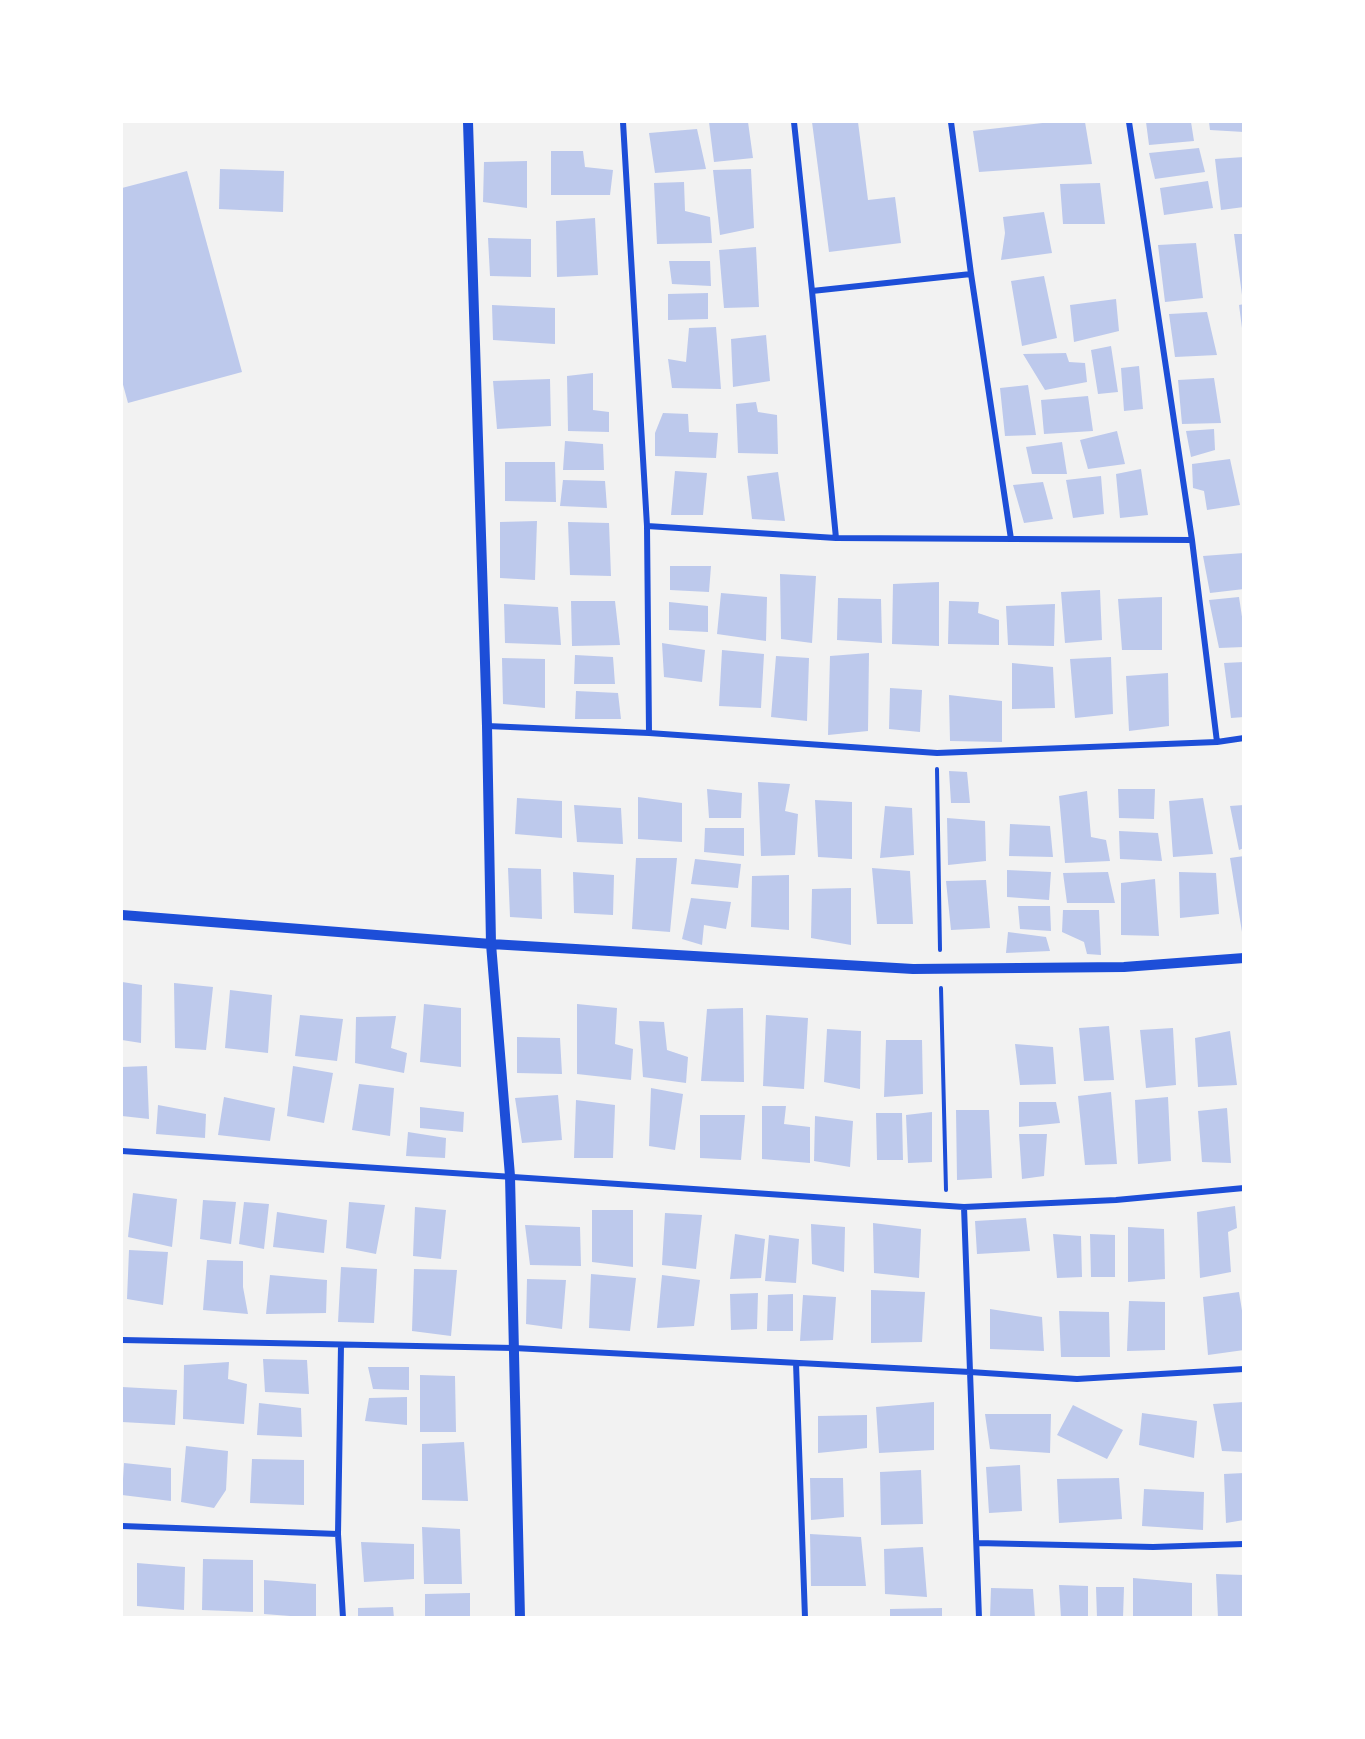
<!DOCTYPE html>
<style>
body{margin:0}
#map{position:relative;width:1365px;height:1739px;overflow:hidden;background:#f2f2f2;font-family:"Sofia Sans Condensed",sans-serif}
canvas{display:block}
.frame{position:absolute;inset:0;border:123px solid #fff;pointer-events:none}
</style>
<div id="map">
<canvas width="1365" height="1739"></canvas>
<div class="frame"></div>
</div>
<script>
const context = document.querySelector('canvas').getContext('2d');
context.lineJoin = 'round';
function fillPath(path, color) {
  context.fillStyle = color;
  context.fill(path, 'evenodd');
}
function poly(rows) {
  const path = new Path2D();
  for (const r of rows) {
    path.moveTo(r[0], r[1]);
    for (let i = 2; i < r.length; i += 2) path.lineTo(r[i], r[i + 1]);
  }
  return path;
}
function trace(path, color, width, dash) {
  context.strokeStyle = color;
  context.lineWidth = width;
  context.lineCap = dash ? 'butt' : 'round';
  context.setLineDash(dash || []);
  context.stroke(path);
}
const building = poly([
 [709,122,748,122,753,158,714,162],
 [812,122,858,122,868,200,895,197,901,243,829,252],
 [1051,122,1085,122,1092,164,979,172,973,131],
 [1146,122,1191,122,1194,141,1149,145],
 [1209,122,1244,122,1244,132,1210,130],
 [697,129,706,169,655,173,649,133],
 [1199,148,1205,172,1155,179,1149,153],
 [551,151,583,151,585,167,613,170,610,195,551,195],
 [1244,157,1244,207,1221,210,1215,159],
 [527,161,527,208,483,202,484,162],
 [220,169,284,171,283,212,219,209],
 [751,169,754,228,720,235,713,170],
 [187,171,242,372,128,403,122,381,122,188],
 [1208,181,1213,208,1164,215,1160,188],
 [684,182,685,211,710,217,712,243,657,244,654,183],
 [1100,183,1105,224,1063,224,1060,184],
 [1044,212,1052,253,1001,260,1005,233,1003,217],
 [595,218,598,275,557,277,556,221],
 [1234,234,1244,234,1244,294,1242,295],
 [488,238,531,239,531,277,490,276],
 [1196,243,1203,298,1165,302,1158,245],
 [756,247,759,307,724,308,719,250],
 [669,261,710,261,711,286,672,284],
 [1044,276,1057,338,1022,346,1011,281],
 [708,293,708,319,668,320,668,294],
 [1116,299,1119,331,1074,342,1070,305],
 [1244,304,1244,328,1242,328,1239,305],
 [492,305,555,308,555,344,493,340],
 [1207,312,1217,355,1175,357,1169,314],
 [716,327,721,389,672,388,668,359,686,362,689,328],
 [766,335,770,381,733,387,731,339],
 [1111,346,1118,392,1098,394,1091,350],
 [1066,353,1069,362,1085,363,1087,382,1045,390,1023,354],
 [1139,366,1143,409,1124,411,1121,368],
 [593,373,593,410,609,412,609,432,568,431,567,376],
 [1214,378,1221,423,1182,424,1178,380],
 [550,379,551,426,497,429,493,381],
 [1028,385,1036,435,1005,436,1000,388],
 [1088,396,1093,431,1044,434,1041,400],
 [756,402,758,412,777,415,778,454,738,453,736,404],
 [663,413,688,414,689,432,718,433,716,458,655,456,655,433],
 [1214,429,1215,450,1191,457,1186,431],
 [1117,431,1125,464,1088,469,1080,440],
 [565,441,603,444,604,470,563,470],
 [1062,442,1067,474,1032,474,1026,447],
 [1230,459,1240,505,1207,510,1204,491,1193,488,1192,464],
 [505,462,555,462,556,502,505,501],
 [1141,469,1148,515,1120,518,1116,474],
 [675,471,707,473,703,515,671,515],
 [778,472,785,521,752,519,747,476],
 [1101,476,1104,514,1073,518,1066,480],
 [563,480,605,481,607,508,560,506],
 [1043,482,1053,519,1024,523,1013,485],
 [537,521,535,580,500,578,500,522],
 [568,522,609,523,611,576,570,575],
 [1244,553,1244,589,1210,593,1203,556],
 [670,566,711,566,709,592,670,590],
 [780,574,816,576,812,643,781,639],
 [939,582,939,646,892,644,893,584],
 [1100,590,1102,640,1065,643,1061,592],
 [721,593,767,597,766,641,717,634],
 [1162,597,1162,650,1122,650,1118,599],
 [1239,597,1244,630,1244,647,1219,648,1209,600],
 [838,598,881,599,882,643,837,640],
 [571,601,615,601,620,645,572,646],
 [949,601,979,602,978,613,999,620,999,645,948,644],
 [669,602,708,606,708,632,669,630],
 [504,604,558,607,561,645,505,643],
 [1055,604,1054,646,1008,645,1006,606],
 [662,643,705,650,702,682,664,677],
 [722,650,764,654,761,708,719,706],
 [869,653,868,731,828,735,830,656],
 [575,655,613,657,615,684,574,684],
 [776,656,809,658,807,721,771,717],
 [1111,657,1113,714,1075,718,1070,659],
 [502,658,545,659,545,708,503,704],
 [1244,662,1244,717,1231,718,1224,663],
 [1012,663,1053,667,1055,708,1012,709],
 [1168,673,1169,726,1129,731,1126,676],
 [890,688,922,690,920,732,889,729],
 [576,691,618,693,621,719,575,719],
 [949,695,1002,701,1002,742,950,741],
 [949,771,967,772,970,803,951,803],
 [758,782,790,784,785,811,798,814,795,855,761,856],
 [707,789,742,793,741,818,709,818],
 [1118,789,1155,789,1154,819,1119,818],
 [1087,791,1091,837,1106,840,1110,861,1065,863,1059,796],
 [638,797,682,803,682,842,638,839],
 [517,798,562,801,562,838,515,834],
 [1203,798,1213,854,1173,857,1169,801],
 [815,800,852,802,852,859,818,857],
 [574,805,621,808,623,844,577,842],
 [1244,805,1244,848,1239,850,1230,806],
 [885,806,912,808,914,855,880,858],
 [947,818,985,821,986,861,948,865],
 [1010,824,1050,826,1053,857,1009,856],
 [705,828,744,828,744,856,704,852],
 [1119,831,1158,833,1162,861,1120,859],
 [1244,856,1244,932,1242,932,1230,858],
 [636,858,677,858,670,932,632,929],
 [695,859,741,864,738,888,691,884],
 [508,868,541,869,542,919,510,917],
 [872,868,910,871,913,924,877,924],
 [1007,870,1051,872,1049,900,1007,897],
 [573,872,614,875,613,915,574,913],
 [1108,872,1115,903,1067,903,1063,873],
 [1179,872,1216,873,1219,914,1180,918],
 [789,875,789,930,751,927,752,876],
 [1155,879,1159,936,1121,935,1121,883],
 [986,880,990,928,951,930,946,881],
 [851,888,851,945,811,938,812,889],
 [691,898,731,902,726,929,704,925,702,945,682,939],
 [1018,906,1050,906,1051,931,1020,929],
 [1063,910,1099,910,1101,955,1087,954,1084,942,1062,932],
 [1008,932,1046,937,1050,951,1006,953],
 [122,982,142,985,141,1043,122,1040],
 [174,983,213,987,206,1050,175,1048],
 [230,990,272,995,268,1053,225,1048],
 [424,1004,461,1008,461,1067,420,1062],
 [577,1004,617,1008,615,1044,633,1049,631,1080,577,1074],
 [743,1008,744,1082,701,1081,707,1009],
 [300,1015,343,1019,337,1061,295,1056],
 [766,1015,808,1018,804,1089,763,1086],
 [396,1016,391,1048,407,1053,404,1073,355,1063,356,1017],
 [639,1021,664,1022,667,1050,688,1057,686,1083,643,1077],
 [1109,1026,1114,1080,1084,1081,1079,1028],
 [1173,1028,1176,1085,1146,1088,1140,1030],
 [827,1029,861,1031,860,1089,824,1082],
 [1230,1031,1237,1085,1198,1087,1195,1038],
 [517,1037,560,1038,562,1074,517,1073],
 [886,1040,922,1040,923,1094,884,1097],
 [1015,1044,1053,1047,1056,1084,1020,1085],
 [147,1066,149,1119,122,1116,122,1067],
 [293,1066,333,1073,324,1123,287,1116],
 [359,1084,394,1088,390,1136,352,1130],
 [651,1088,683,1094,675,1150,649,1146],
 [1111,1092,1117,1164,1085,1165,1078,1096],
 [558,1095,562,1140,522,1143,515,1098],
 [224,1097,275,1108,270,1141,218,1135],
 [1168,1097,1171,1161,1138,1164,1135,1100],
 [576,1100,615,1105,613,1158,574,1158],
 [1019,1102,1056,1102,1060,1123,1019,1127],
 [158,1105,206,1114,205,1138,156,1134],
 [762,1106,786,1106,784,1124,810,1127,810,1163,762,1159],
 [420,1107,464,1112,463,1132,420,1128],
 [1227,1108,1231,1163,1202,1162,1198,1111],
 [956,1110,989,1110,992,1178,957,1180],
 [932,1112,932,1162,908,1163,906,1115],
 [876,1113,902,1113,903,1160,877,1160],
 [700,1115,745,1115,741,1160,700,1158],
 [815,1116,853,1121,850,1167,814,1161],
 [408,1132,446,1138,445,1158,406,1156],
 [1019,1134,1047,1134,1044,1176,1022,1179],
 [133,1193,177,1199,172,1247,128,1237],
 [203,1200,236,1202,231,1244,200,1239],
 [244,1202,269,1204,264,1249,239,1244],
 [349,1202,385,1205,376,1254,346,1248],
 [1235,1206,1237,1228,1228,1232,1231,1272,1200,1278,1197,1212],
 [415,1207,446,1210,441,1259,413,1256],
 [592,1210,633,1210,633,1267,592,1262],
 [277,1212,327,1220,324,1253,273,1247],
 [665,1213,702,1215,696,1269,662,1265],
 [1026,1218,1030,1251,977,1254,975,1221],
 [873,1223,921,1229,919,1278,874,1273],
 [811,1224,845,1227,844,1272,812,1264],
 [525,1225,580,1227,581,1266,530,1265],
 [1128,1227,1164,1229,1165,1279,1128,1282],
 [735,1234,765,1239,761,1278,730,1279],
 [1053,1234,1081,1236,1082,1277,1057,1278],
 [1090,1234,1115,1235,1115,1277,1091,1277],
 [769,1235,799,1239,796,1283,765,1281],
 [129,1250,168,1252,163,1305,127,1299],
 [207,1260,243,1261,243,1287,248,1314,203,1310],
 [341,1267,377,1269,374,1323,338,1322],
 [414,1269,457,1270,451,1336,412,1331],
 [591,1274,636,1278,630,1331,589,1328],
 [270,1275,327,1280,326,1313,266,1314],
 [662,1275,700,1280,694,1326,657,1328],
 [527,1279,566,1280,562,1329,526,1324],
 [871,1290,925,1292,922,1342,871,1343],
 [1239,1292,1244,1323,1244,1350,1208,1355,1203,1297],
 [758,1293,757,1329,731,1330,730,1294],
 [793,1294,793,1331,767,1331,768,1295],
 [803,1295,836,1297,833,1340,800,1341],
 [1129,1301,1165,1302,1165,1350,1127,1351],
 [990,1309,1042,1317,1044,1351,990,1349],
 [1059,1311,1109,1312,1110,1357,1061,1357],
 [263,1359,307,1360,309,1394,265,1392],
 [229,1362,228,1379,247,1384,244,1424,183,1419,184,1365],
 [368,1367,409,1367,409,1390,373,1389],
 [420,1375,455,1376,456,1432,420,1432],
 [122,1387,177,1390,175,1425,122,1422],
 [407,1397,407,1425,365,1421,369,1398],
 [934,1402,934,1450,879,1453,876,1407],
 [1244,1402,1244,1452,1222,1451,1213,1404],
 [259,1403,301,1408,302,1437,257,1435],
 [1073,1405,1123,1430,1107,1459,1057,1435],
 [1142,1413,1197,1421,1194,1458,1139,1445],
 [985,1414,1051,1414,1050,1453,990,1449],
 [867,1415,867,1448,818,1453,818,1416],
 [464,1442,468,1501,422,1500,422,1444],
 [186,1446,228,1451,226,1490,214,1508,181,1502],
 [252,1459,304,1460,304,1505,250,1503],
 [124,1463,171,1468,171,1501,122,1495],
 [1020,1465,1022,1511,989,1513,986,1467],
 [921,1470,923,1524,881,1525,880,1472],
 [1244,1473,1244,1520,1226,1523,1224,1474],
 [810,1478,843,1478,844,1517,811,1520],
 [1119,1478,1122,1519,1059,1523,1057,1479],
 [1144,1489,1204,1492,1203,1530,1142,1526],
 [422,1527,460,1529,462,1584,424,1584],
 [810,1534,861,1537,866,1586,811,1586],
 [361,1542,414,1544,414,1579,364,1582],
 [923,1547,927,1597,885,1594,884,1549],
 [203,1559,253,1560,253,1612,202,1610],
 [137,1563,185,1567,184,1610,137,1606],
 [1216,1574,1244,1575,1244,1618,1218,1618],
 [1133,1578,1192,1583,1192,1618,1133,1618],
 [264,1580,316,1584,316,1618,264,1614],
 [1059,1585,1088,1586,1088,1618,1061,1618],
 [1096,1587,1124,1587,1123,1618,1097,1618],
 [991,1588,1033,1589,1035,1618,990,1618],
 [470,1593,470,1618,425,1618,425,1594],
 [393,1607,394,1618,358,1618,358,1608],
 [942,1608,942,1618,890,1618,890,1609]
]);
const path = poly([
 [937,769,940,950],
 [941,988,946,1190]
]);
const minor = poly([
 [623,122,647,526,649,733],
 [794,122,812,291,836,538],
 [951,122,971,274,1011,539],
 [1129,122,1192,540,1217,742],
 [812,291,971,274],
 [647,526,836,538,1192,540],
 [487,726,649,733,937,753,1217,742,1244,738],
 [122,1151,964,1207,1116,1200,1244,1188],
 [964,1207,979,1618],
 [122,1340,514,1348,970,1372,1077,1379,1244,1369],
 [341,1345,338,1534,343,1618],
 [796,1363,805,1618],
 [122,1526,338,1534],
 [977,1543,1153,1547,1244,1544]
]);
const tertiary = poly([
 [468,122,487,726,491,944,510,1176,520,1618],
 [122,915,491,944,913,969,1124,967,1244,958]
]);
fillPath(building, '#bdc9ec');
trace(path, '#1d4ed8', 4);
trace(minor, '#1d4ed8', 6);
trace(tertiary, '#1d4ed8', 10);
</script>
